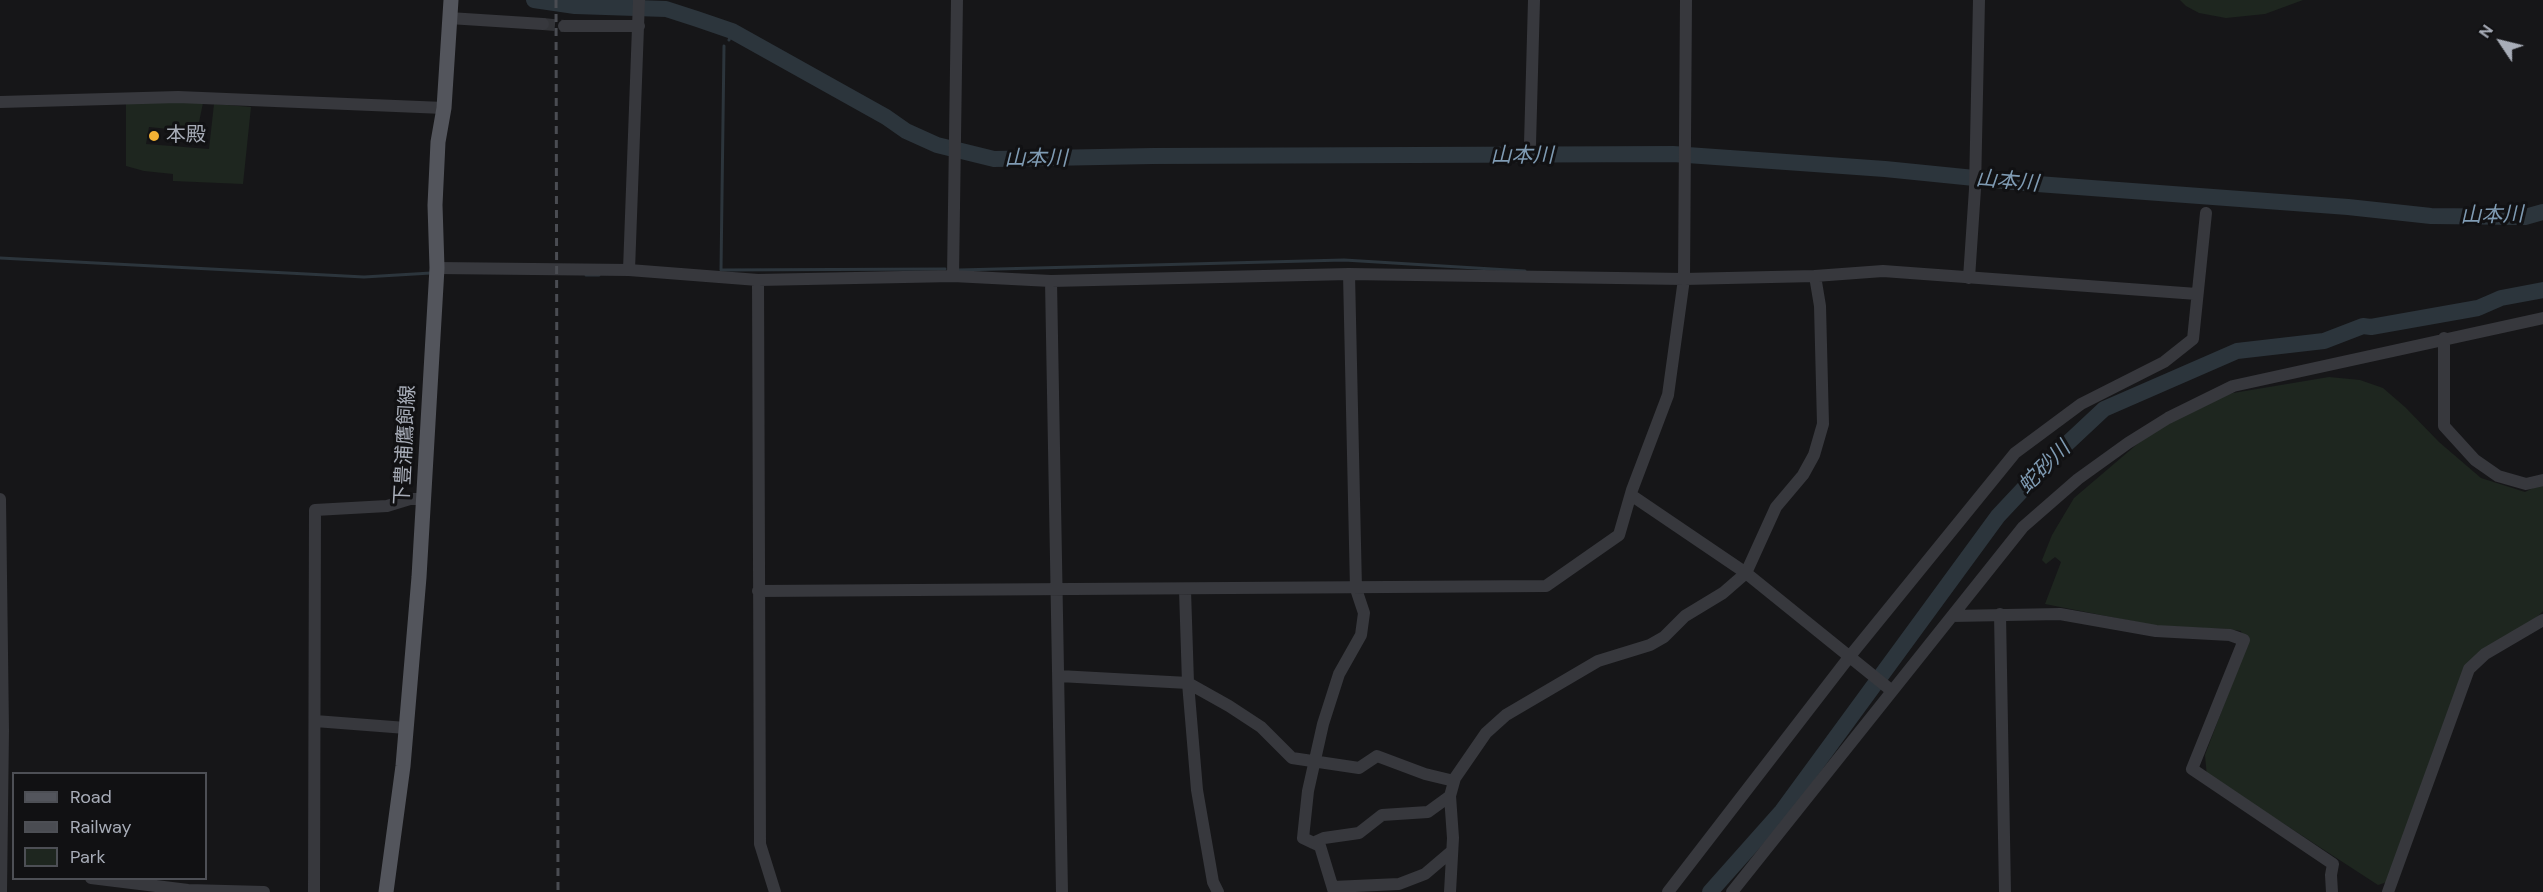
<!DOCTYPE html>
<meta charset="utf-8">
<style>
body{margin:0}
#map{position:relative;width:2543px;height:892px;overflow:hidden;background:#161618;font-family:"DM Sans",sans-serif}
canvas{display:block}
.legend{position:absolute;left:12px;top:772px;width:195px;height:108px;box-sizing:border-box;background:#111113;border:2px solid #4d4f55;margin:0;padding:8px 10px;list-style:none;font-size:18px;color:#a8adb8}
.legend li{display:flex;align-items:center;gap:12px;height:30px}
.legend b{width:30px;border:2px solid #4d4f55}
.north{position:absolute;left:2471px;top:12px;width:60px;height:60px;-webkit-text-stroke:4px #111113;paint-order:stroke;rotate:305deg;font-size:16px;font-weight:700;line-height:24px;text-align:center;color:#a8adb8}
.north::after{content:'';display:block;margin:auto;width:21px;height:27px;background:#a8adb8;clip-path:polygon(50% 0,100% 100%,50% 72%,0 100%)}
</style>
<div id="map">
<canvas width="2543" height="892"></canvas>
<ul class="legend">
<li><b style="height:8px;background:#53555c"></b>Road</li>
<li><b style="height:8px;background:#4a4c52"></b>Railway</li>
<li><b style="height:16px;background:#1e261f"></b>Park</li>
</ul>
<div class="north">N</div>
</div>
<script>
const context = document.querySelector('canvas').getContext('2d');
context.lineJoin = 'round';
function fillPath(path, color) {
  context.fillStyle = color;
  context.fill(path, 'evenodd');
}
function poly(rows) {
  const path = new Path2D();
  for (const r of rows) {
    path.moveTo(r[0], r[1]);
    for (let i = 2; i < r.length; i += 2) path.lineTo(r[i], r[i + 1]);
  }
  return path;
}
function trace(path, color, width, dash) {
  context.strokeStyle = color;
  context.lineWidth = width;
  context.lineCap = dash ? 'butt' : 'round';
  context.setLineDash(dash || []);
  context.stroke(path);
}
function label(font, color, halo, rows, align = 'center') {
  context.font = font + ' "DM Sans","Noto Sans JP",sans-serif';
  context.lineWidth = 6;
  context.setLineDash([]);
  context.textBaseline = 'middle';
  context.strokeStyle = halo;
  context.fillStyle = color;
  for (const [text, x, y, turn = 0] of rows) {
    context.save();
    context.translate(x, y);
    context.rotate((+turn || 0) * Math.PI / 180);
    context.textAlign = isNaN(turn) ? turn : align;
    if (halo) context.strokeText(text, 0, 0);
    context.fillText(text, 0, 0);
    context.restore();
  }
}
const green = poly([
 [2180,0,2303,0,2265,14,2226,18,2199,13,2186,6],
 [126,102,203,103,197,132,149,127,146,144,209,149,214,104,251,107,243,184,173,181,173,174,144,171,126,166],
 [2329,377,2360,380,2383,388,2405,407,2439,442,2481,478,2525,492,2543,483,2543,611,2532,622,2482,651,2387,882,2378,885,2278,820,2207,777,2205,755,2245,649,2241,631,2228,629,2157,626,2045,604,2061,562,2055,557,2046,564,2042,560,2052,535,2074,498,2169,417,2227,394]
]);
const stream = poly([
 [594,0,595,6],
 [729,40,732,31],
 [724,46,721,270,945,269],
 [0,258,364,277,431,273],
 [959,270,1344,260,1525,271],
 [586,275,599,275]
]);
const river = poly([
 [534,0,575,6,666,9,697,19,732,31,886,117,906,131,937,145,994,159,1153,156,1673,154,1885,169,2024,183,2348,207,2431,216,2525,217,2543,212],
 [1710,892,1782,811,1998,516,2057,453,2104,409,2237,351,2324,341,2363,326,2371,327,2478,308,2501,298,2543,290]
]);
const minorTunnel = poly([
 [543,24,564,26]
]);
const minor = poly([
 [449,18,543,24],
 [564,26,639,26],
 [0,102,178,97,444,108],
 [1530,144,1534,0],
 [437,268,629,270,758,280,953,276,1051,281,1349,274,1684,279,1815,276,1883,271,2197,294],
 [629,270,639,0],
 [953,276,957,0],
 [1969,278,1975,189,1979,0],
 [758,280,760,844,775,892],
 [1051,281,1062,892],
 [2444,338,2444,426,2475,460,2498,476,2526,484,2543,480],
 [1631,495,1746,573,1892,691],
 [0,499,3,730,1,892],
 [1185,590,1188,683,1197,790,1213,882,1218,892],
 [758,591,1546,586,1619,535,1632,490,1668,395,1684,279,1686,0],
 [2000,614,2005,892],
 [1952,616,2060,614,2156,631,2230,635,2244,640,2192,769,2333,864,2331,875,2332,892],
 [1059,676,1188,683,1229,706,1261,727,1292,758,1359,768,1377,756,1425,774,1454,781],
 [315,721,406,728],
 [1313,843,1324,838,1359,833,1382,815,1428,812,1450,796],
 [91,878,188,890,264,892],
 [1333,887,1399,884,1425,874,1452,851],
 [314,892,315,510,387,506,410,499,425,499],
 [1334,892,1320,846,1303,838,1308,791,1323,724,1339,674,1361,635,1364,613,1356,589,1349,274],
 [1450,892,1453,838,1450,796,1455,778,1486,733,1506,715,1598,661,1650,645,1664,637,1685,616,1723,593,1746,573,1776,507,1803,475,1814,455,1823,424,1820,306,1815,276],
 [1668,892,1850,656,2015,453,2081,404,2164,362,2193,339,2206,213],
 [1732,892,2023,527,2078,479,2128,443,2168,418,2233,386,2543,318],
 [2388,892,2469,669,2485,654,2543,620]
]);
const major = poly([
 [386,892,403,766,419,577,437,268,435,205,438,142,444,108,451,0]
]);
const rail = poly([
 [556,0,558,892]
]);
const markers = [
 [154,136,6,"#f2b134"]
];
const poiNames = [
 ["本殿",166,136]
];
const streetNames = [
 ["下豊浦鷹飼線",406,445,-87]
];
const waterNames = [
 ["山本川",1522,156],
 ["山本川",1036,159],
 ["山本川",2007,182,5],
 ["山本川",2492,216,-1],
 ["蛇砂川",2045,468,-45]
];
fillPath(green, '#1e261f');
trace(stream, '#2c353c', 3);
trace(river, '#2c353c', 16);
trace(minorTunnel, '#333438', 12, [12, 6]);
trace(minor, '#37383d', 12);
trace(major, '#53555c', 15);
trace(rail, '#4a4c52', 3, [8, 6]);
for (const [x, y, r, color] of markers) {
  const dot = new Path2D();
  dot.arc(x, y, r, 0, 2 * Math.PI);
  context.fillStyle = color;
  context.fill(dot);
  trace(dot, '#111113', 2);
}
label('20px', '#a8adb8', '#111113', poiNames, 'left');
label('20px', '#a8adb8', '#111113', streetNames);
label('italic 21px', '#7f9bb3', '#111113', waterNames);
</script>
